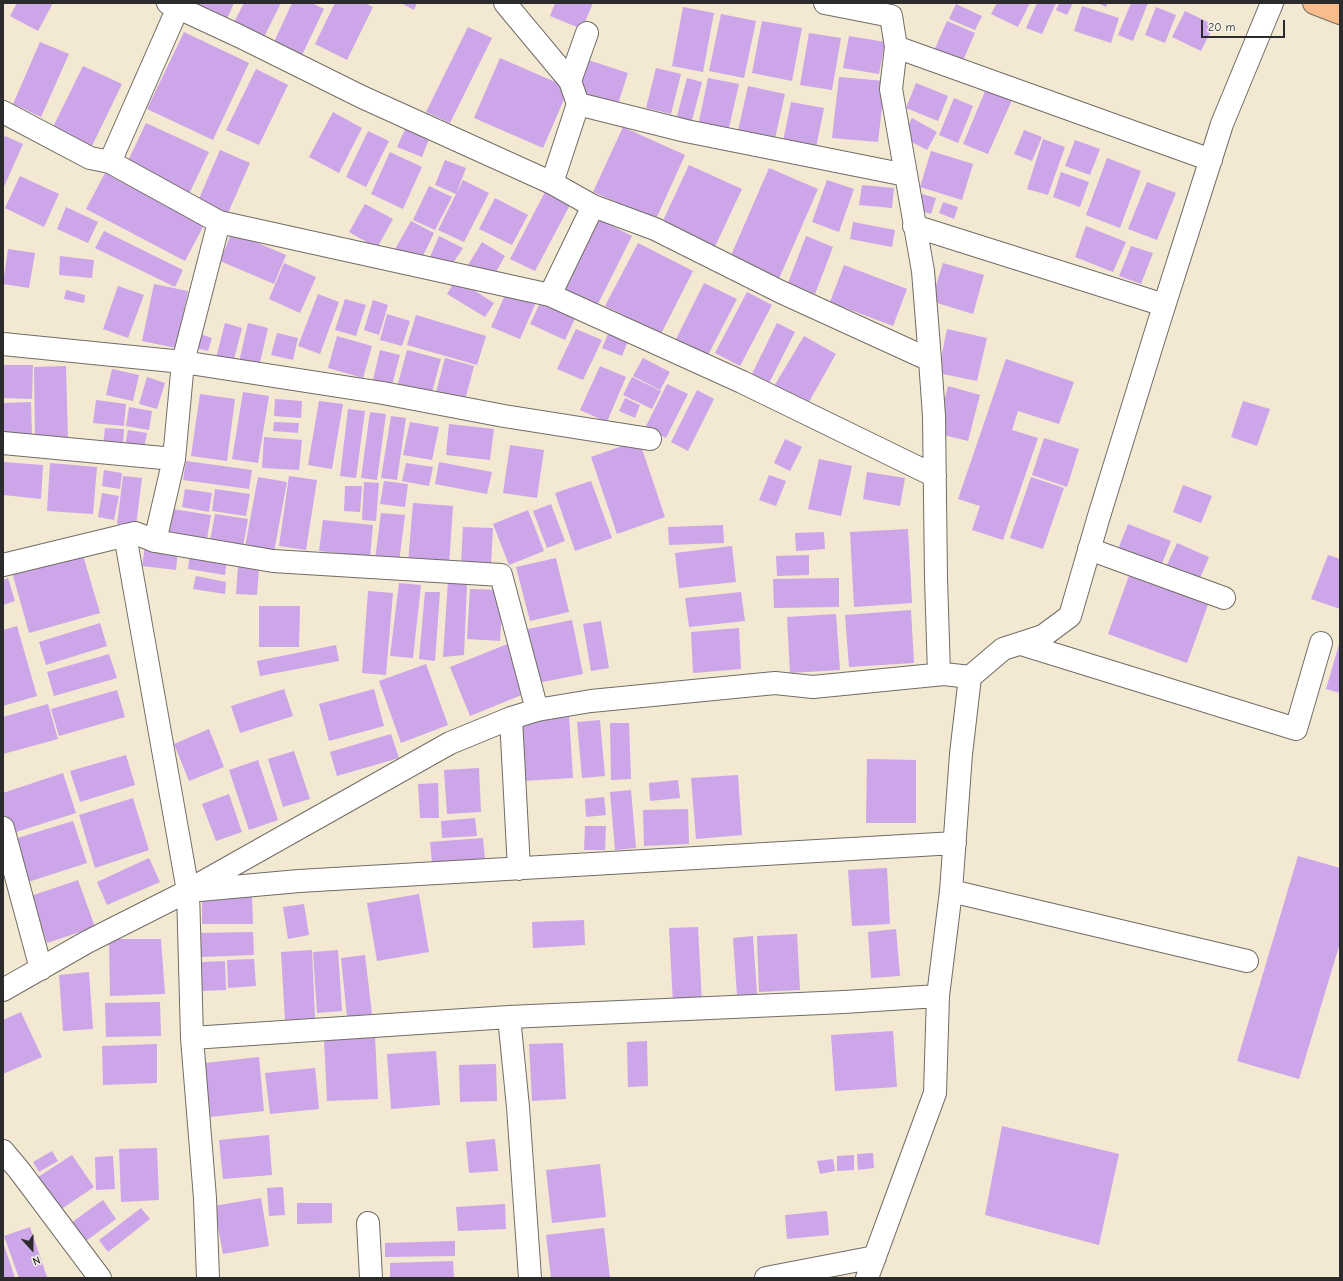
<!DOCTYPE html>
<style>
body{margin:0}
#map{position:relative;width:1343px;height:1281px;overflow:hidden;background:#f3e8d2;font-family:"Comic Neue",sans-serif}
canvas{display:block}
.frame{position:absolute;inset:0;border:4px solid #2b2b2b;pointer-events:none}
.north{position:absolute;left:12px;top:1229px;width:40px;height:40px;-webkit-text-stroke:3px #f7f3e8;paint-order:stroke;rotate:159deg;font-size:11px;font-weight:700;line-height:16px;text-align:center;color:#2b2b2b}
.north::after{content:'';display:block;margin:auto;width:14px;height:18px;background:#2b2b2b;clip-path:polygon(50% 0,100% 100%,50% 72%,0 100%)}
.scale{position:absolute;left:1201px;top:20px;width:84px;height:18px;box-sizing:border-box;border:2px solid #2b2b2b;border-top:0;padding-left:5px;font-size:12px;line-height:14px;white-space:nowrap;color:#2b2b2b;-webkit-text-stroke:3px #f7f3e8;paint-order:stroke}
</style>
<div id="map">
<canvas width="1343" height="1281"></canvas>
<div class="frame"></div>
<div class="north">N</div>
<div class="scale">20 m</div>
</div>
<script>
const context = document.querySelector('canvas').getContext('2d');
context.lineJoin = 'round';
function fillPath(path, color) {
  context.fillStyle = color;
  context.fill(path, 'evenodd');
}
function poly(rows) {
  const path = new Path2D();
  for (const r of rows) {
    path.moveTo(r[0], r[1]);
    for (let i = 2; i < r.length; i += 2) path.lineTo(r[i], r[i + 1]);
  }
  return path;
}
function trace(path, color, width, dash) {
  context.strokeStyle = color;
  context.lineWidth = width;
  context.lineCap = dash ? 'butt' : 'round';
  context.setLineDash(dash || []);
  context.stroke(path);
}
const building = poly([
 [17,3,53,3,38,31,10,16],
 [188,3,234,3,226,21],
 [244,3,281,3,264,37,234,22],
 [292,3,312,3,324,9,302,55,274,42],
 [335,3,365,3,373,7,347,60,315,44],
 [401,3,417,3,414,10],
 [555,3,593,3,582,29,550,16],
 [997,3,1030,3,1018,27,991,14],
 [1037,3,1056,3,1042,34,1026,28],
 [1059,3,1073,3,1067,15,1056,10],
 [1098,3,1108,3,1106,7],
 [1131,3,1148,3,1133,41,1118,35],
 [956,4,982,16,975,30,949,19],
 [1082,6,1119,18,1111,43,1074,31],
 [683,7,714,13,703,72,672,66],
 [1156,7,1176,15,1165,43,1145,35],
 [1185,11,1214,25,1201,51,1172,37],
 [721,14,756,21,744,78,709,71],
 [762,21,802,28,792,81,752,73],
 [947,21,975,33,961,65,933,53],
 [468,27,492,38,450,123,426,112],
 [184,32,249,63,213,140,147,109],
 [809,33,841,38,832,90,800,85],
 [849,36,885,42,879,74,843,68],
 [40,42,69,54,41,117,13,104],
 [500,58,569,88,543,148,474,118],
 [585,59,628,73,618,104,575,90],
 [83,66,122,84,92,146,53,127],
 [656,68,681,74,671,114,646,108],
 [256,69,288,85,259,145,226,130],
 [839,77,885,81,878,142,832,138],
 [687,78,702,82,691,124,676,120],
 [708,78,739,84,728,132,698,126],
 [916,83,948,96,938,121,906,108],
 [748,86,785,94,774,143,737,135],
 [986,89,1012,100,988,154,963,144],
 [954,98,973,106,958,143,939,135],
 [791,102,824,108,815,153,782,146],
 [333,112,362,128,339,173,309,157],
 [912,118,937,132,927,150,902,137],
 [146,123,209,152,189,194,126,165],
 [407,125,431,134,422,157,397,147],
 [623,127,685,155,656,219,593,192],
 [1024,130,1042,137,1032,161,1014,154],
 [368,131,389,141,366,187,346,177],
 [5,136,23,144,3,189,3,139],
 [1043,139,1065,147,1048,195,1027,189],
 [1075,140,1100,149,1090,175,1065,166],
 [220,150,250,163,228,213,198,201],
 [931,151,973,164,962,200,920,187],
 [390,152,422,167,403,209,371,194],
 [1107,158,1141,171,1120,228,1086,215],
 [445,160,466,168,456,194,435,185],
 [689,165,742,189,713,251,660,227],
 [769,168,818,189,778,281,729,260],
 [1061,172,1089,182,1080,207,1053,197],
 [105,173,204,225,185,261,86,209],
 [20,176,59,194,44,227,5,208],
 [463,180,489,193,464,242,438,230],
 [827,180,854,189,839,232,812,222],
 [1147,182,1176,193,1157,240,1128,229],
 [862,185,894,188,892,208,859,205],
 [429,186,452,197,435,230,413,220],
 [545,192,570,205,535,271,510,259],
 [922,194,936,198,931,214,916,209],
 [495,198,528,215,512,245,479,229],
 [943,202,958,207,954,219,939,213],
 [365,204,393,219,377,248,349,232],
 [66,207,98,222,88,243,57,229],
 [599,219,632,236,594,312,560,295],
 [411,221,434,233,420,262,394,251],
 [853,222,895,230,892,247,850,239],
 [1086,226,1126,242,1113,272,1075,257],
 [104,231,183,270,175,287,95,248],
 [232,232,286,255,274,284,220,261],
 [439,236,463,248,449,269,427,264],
 [806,236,833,247,815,294,788,283],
 [482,242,505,256,492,279,468,265],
 [638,243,693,271,661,334,605,306],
 [1131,246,1153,253,1141,284,1119,276],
 [8,249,35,253,29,288,3,284],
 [60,256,94,260,92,278,59,275],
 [284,263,316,277,300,313,269,299],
 [943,263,984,275,973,314,931,301],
 [844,265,907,289,893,326,830,302],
 [456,279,494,303,485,317,447,294],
 [704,283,737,299,707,357,675,341],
 [154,284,188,291,176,348,142,341],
 [118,286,144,295,128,338,103,329],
 [508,288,537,300,520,339,491,327],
 [66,290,85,295,84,303,64,299],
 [747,292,772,305,740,366,715,353],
 [318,294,339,302,320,354,298,346],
 [345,299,366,305,356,336,335,330],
 [542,299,577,314,565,340,530,324],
 [373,300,388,305,379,335,364,330],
 [387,314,410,321,402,346,380,340],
 [416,315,486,336,477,365,407,345],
 [225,323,242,328,233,363,216,358],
 [248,323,268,328,259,367,239,362],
 [777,323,795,332,767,387,750,378],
 [576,329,602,340,583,380,557,369],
 [947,329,987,338,977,381,938,373],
 [277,333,298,338,293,360,271,355],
 [200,334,212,338,208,351,196,348],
 [608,334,628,341,622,356,602,348],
 [337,336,372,346,363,378,328,368],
 [804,336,836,354,806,407,773,388],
 [380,350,400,355,391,389,372,384],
 [407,350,441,359,430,399,396,391],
 [445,358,474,366,463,408,434,400],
 [643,358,670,372,660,390,633,376],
 [1006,359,1074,382,1059,424,1018,411,1012,430,1038,438,1003,540,972,530,980,506,958,499],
 [3,365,33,365,32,399,3,398],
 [66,366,68,441,35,441,34,367],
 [600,366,626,377,607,422,580,410],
 [112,369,139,375,133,401,106,395],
 [147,377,165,383,157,409,139,404],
 [632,377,661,391,652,409,623,395],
 [667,384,688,394,666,438,645,428],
 [948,386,980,395,968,441,936,433],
 [697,390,714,399,688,451,671,442],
 [243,392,269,396,258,463,232,459],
 [200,394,235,399,227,461,191,456],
 [625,398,640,405,635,418,619,411],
 [275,399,302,401,301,418,274,416],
 [96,400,126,404,124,426,93,423],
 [319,401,343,404,332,469,308,465],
 [1243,401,1270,409,1257,446,1231,437],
 [31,402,32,434,3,435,3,403],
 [129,407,152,411,149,430,126,426],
 [348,409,365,411,356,478,340,476],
 [370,412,386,414,377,480,361,478],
 [391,416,406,418,397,480,381,478],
 [274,422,299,423,298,433,273,431],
 [410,422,439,427,432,460,403,455],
 [449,424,494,429,490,460,446,455],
 [105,428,124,429,123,447,103,446],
 [128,430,147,433,144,448,125,446],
 [264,437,302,440,299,470,262,468],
 [1044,438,1079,449,1067,487,1032,475],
 [785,439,802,447,790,471,774,463],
 [639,440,665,517,617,534,591,457],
 [510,445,544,450,537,498,503,493],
 [819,459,852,466,841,516,808,509],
 [186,461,252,470,249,489,183,480],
 [3,462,43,465,41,499,3,495],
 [439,462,492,472,487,494,435,484],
 [50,463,97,467,93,514,47,511],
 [406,463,433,467,429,486,402,481],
 [104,470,122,473,120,489,102,486],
 [867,472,905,478,900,506,863,499],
 [769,475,786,481,776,506,759,500],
 [123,476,142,478,136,526,117,524],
 [289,476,317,480,306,550,279,546],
 [258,477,287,482,274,552,245,547],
 [1031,477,1064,488,1043,549,1010,538],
 [384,481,408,484,405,507,380,504],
 [591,481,612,538,575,551,555,493],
 [364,482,379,483,376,521,362,520],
 [1183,485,1212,496,1201,523,1173,512],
 [345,486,362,486,360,512,344,511],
 [185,489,212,493,209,512,182,507],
 [215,489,250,494,246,516,212,511],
 [102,493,119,496,114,520,98,517],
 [413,503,453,506,449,566,408,563],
 [551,504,565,541,547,548,533,511],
 [166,508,211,515,206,545,161,538],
 [528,510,544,551,509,565,493,524],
 [381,513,405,515,399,563,375,560],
 [215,514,248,519,242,552,209,546],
 [323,520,373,525,370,557,319,551],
 [1128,524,1171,541,1159,571,1116,554],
 [723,525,724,543,669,545,668,527],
 [463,527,493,528,491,564,461,563],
 [908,529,912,603,854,607,850,532],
 [824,532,825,549,796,551,795,533],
 [1177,543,1209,557,1198,583,1165,569],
 [145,546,178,549,176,570,142,566],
 [732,546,736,582,679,588,675,553],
 [82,552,100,613,29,633,12,572],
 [190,553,227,560,225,575,188,569],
 [809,555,809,575,777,576,776,556],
 [1328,555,1340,559,1340,609,1311,599],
 [556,558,569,612,530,621,516,567],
 [238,566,259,568,257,595,236,594],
 [1131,570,1210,599,1187,663,1108,634],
 [196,576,226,582,225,594,193,589],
 [8,578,15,601,3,605,3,580],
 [839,578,839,607,774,608,773,579],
 [448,581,467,584,464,655,443,657],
 [399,583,421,585,413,658,390,656],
 [470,589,503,590,500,641,467,639],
 [368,591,393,593,386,675,362,673],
 [425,592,440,592,435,661,419,659],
 [741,592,745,621,689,627,685,598],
 [259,606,300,606,299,647,259,647],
 [911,610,914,663,849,667,845,615],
 [836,614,840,670,790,673,787,617],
 [572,620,583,674,533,684,523,630],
 [601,621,609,668,591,671,583,624],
 [100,623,107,646,46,665,39,642],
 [17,626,37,696,3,706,3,630],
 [739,628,741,669,693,673,691,632],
 [1340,641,1340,693,1326,689],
 [510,643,529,692,470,716,450,667],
 [336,645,339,661,260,676,257,661],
 [109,654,117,678,54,696,47,672],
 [426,664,448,725,401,743,379,681],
 [284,689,293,716,240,733,231,706],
 [374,689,384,726,329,741,319,704],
 [117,690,125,717,59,736,51,709],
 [48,704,58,739,3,754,3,717],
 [569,715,573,778,522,781,518,718],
 [600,720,605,776,582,778,577,722],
 [610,723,629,723,631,779,611,780],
 [209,729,224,767,189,781,174,744],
 [391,734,399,758,337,776,330,752],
 [294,751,310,799,283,807,268,759],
 [126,755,135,785,80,802,70,771],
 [867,759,916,760,916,823,866,823],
 [258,760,278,820,249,830,229,770],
 [479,768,481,812,447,814,444,770],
 [63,773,76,813,10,834,3,811,3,793],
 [738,775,742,835,696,839,691,778],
 [678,780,680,798,650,801,649,783],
 [438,783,439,818,420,818,418,784],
 [631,790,636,848,615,850,610,792],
 [229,794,242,832,216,841,202,804],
 [604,797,606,815,586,817,585,799],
 [133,798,149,850,95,868,79,815],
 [688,809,689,844,644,846,643,810],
 [475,818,477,836,442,838,441,821],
 [73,821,87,863,25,883,11,840],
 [585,826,606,826,605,850,584,850],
 [483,838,485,859,432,863,430,842],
 [1298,856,1340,868,1340,943,1299,1079,1237,1061],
 [149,858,160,882,107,905,97,882],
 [887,868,890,924,852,926,848,870],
 [78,880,95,927,47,943,31,896],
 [419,894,429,952,377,961,367,903],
 [202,896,252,896,253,924,202,924],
 [304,904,309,935,288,939,283,907],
 [584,920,585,945,533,948,532,922],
 [698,927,702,1003,673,1004,669,928],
 [896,929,900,976,871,978,868,932],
 [253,932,254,955,201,957,200,933],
 [797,934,800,990,759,992,757,936],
 [753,936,757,994,737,996,733,938],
 [109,939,161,939,165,994,110,996],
 [312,950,315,1018,285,1020,281,952],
 [338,950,342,1011,317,1013,313,952],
 [365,955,372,1014,347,1017,341,958],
 [254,959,256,986,228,988,227,960],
 [225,961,226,990,201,991,201,962],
 [89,972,93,1029,63,1031,59,975],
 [160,1002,161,1036,106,1037,105,1003],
 [21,1012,42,1057,3,1074,3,1020],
 [893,1031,897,1087,835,1091,831,1035],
 [375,1036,378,1099,327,1101,324,1039],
 [647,1041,648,1086,628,1087,627,1042],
 [563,1043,566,1099,532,1101,529,1044],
 [157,1044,157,1083,103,1085,102,1046],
 [436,1051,440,1105,391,1109,387,1054],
 [259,1057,264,1111,210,1117,205,1063],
 [496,1064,497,1101,460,1102,459,1065],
 [315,1068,319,1109,270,1114,265,1073],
 [1002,1126,1119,1154,1099,1245,985,1215],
 [269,1135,272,1175,223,1179,219,1140],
 [495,1139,498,1171,469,1173,466,1142],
 [157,1148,159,1200,121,1202,119,1149],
 [52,1151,58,1161,39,1172,33,1162],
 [873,1153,874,1168,858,1170,857,1154],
 [72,1155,94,1187,57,1212,35,1179],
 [854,1155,854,1170,837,1171,837,1156],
 [113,1156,115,1189,96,1190,95,1157],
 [833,1159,835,1171,820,1174,817,1161],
 [600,1164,606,1217,552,1223,546,1170],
 [283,1187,285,1215,269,1216,267,1188],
 [261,1198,269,1246,223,1254,214,1206],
 [103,1200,116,1219,82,1244,68,1225],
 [297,1203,332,1203,332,1223,297,1224],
 [505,1204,506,1229,458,1231,456,1207],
 [141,1208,150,1219,108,1252,99,1240],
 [827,1211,829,1235,787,1239,785,1215],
 [30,1227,47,1277,44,1278,19,1278,4,1236],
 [604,1228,610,1278,551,1278,546,1235],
 [455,1241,455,1256,385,1257,385,1243],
 [3,1242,15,1278,3,1278],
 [453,1261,454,1278,390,1278,390,1263]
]);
const minor = poly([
 [168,3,239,36,362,97,552,183,593,206,655,229,781,292,930,360],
 [505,3,570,81],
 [825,3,891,16,896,47,891,89,923,271,930,360,934,416,936,578,939,674],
 [896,47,1211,160],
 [578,104,686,131,906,175],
 [3,112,90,158,110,162,180,3],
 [110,162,219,222],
 [552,183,578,104,570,81,587,33],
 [593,206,550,295,742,382,935,476],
 [914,226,1164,305],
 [3,344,183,362,383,393,504,416,650,439],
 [3,443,174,459],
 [125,535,188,891,192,1038,205,1198,208,1278],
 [155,541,174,459,183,362,219,222,550,295],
 [1089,549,1224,598],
 [3,565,135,533,155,541,273,561,501,575,537,710],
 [1021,644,1296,729,1321,643],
 [511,718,519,869],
 [3,828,41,969],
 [194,887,450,743,511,718,537,710,591,701,775,683,813,687,944,674,970,677],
 [951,891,1247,961],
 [3,990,87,942,188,891,299,881,955,843],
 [509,1017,518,1107,530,1278],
 [192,1038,509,1017,844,1002,938,996],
 [3,1151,19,1170,100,1278],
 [368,1223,371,1278],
 [766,1278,875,1257],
 [867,1278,935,1093,938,996,951,891,961,754,970,677,1003,649,1043,636,1070,616,1099,516,1159,322,1222,124,1272,3]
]);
const highway = poly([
 [1314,3,1340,13]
]);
fillPath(building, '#cda5e9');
trace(minor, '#716d65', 24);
trace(highway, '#716d65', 24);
trace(minor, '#fff', 22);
trace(highway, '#fabc8b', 22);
</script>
